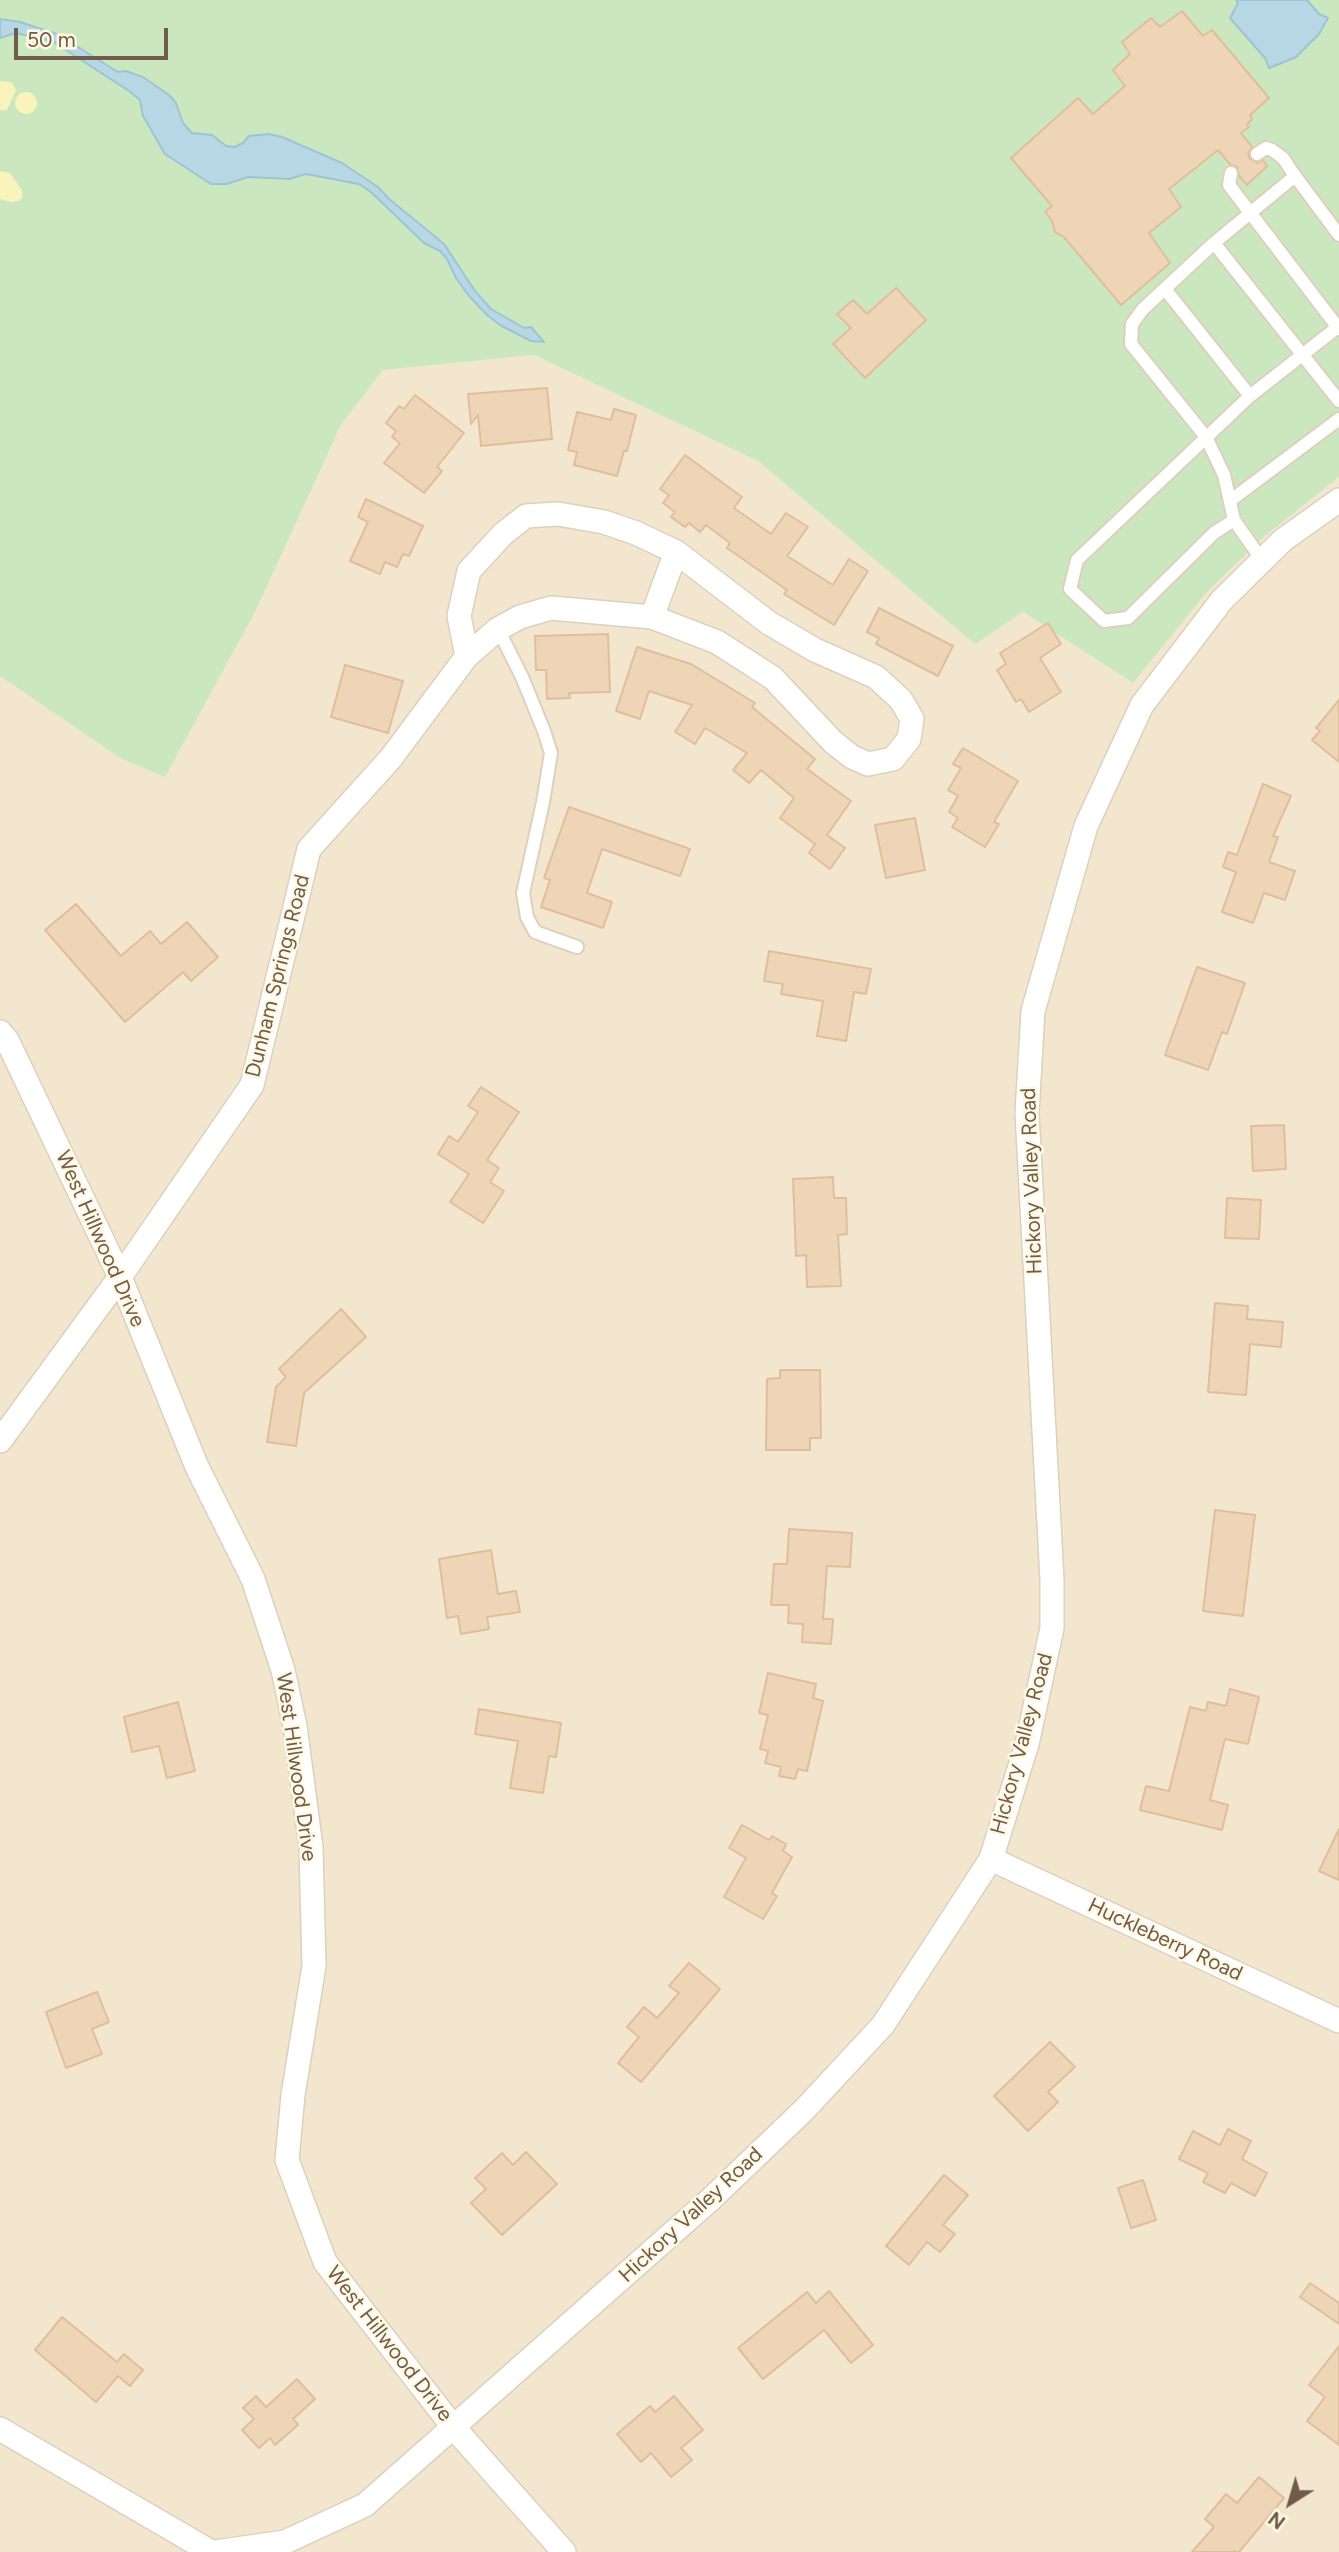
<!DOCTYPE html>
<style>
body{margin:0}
#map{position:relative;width:1339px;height:2552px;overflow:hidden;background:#fbf4e0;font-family:Figtree,sans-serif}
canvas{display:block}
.north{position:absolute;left:1255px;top:2468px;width:70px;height:70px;-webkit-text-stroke:5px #fef8e5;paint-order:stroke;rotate:217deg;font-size:19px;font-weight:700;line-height:28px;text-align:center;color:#705c48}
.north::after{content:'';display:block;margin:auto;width:24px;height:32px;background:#705c48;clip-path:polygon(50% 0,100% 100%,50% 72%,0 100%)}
.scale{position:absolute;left:14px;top:28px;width:154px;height:32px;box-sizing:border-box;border:4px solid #705c48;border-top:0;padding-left:9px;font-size:21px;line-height:24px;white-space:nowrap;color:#705c48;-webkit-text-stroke:5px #fef8e5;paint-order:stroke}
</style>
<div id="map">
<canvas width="1339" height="2552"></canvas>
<div class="north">N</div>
<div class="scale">50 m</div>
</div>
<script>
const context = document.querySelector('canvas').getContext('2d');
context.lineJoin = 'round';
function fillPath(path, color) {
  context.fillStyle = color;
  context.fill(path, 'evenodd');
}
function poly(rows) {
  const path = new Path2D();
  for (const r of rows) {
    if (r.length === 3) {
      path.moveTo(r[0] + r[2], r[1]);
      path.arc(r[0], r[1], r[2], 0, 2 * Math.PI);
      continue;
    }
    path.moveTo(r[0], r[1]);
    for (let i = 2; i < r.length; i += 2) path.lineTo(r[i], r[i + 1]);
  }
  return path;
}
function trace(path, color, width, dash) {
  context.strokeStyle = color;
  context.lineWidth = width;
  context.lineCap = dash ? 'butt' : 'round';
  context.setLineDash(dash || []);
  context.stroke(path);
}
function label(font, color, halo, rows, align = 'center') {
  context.font = font + ' Figtree,sans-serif';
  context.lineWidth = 5;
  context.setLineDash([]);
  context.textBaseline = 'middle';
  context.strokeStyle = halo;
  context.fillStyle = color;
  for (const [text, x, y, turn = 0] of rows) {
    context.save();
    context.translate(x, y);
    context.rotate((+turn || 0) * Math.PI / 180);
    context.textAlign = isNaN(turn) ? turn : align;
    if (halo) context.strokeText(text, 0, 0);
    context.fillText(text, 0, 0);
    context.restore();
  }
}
const residential = poly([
 [534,355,758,461,975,643,1023,612,1133,683,1208,591,1266,535,1339,477,1339,2552,0,2552,0,676,120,758,256,610,341,425,383,370]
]);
const green = poly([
 [0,0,1339,0,1339,477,1266,535,1208,591,1133,683,1023,612,975,644,758,461,534,355,383,370,341,425,256,610,165,777,120,758,0,676]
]);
const sand = poly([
 [0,75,0,81,11,82,16,90,7,110,0,110],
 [26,103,11],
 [0,171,10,173,22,190,22,198,18,201,11,202,0,199]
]);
const water = poly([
 [1236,0,1307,0,1319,14,1328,18,1319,34,1296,57,1269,68,1265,58,1230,18,1238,3,1236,0],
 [0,19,20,22,57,34,118,72,126,71,143,77,169,95,176,103,183,123,192,133,212,135,226,146,235,147,243,143,249,136,269,134,282,137,342,163,378,187,389,199,444,244,475,291,491,309,524,328,531,327,544,342,531,341,500,325,487,315,469,296,456,278,447,259,440,251,424,243,371,192,359,184,306,174,289,179,248,177,227,184,211,184,165,154,143,116,140,100,129,91,52,41,16,33,0,38,0,19]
]);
const building = poly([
 [1182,11,1203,36,1212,30,1269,98,1250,115,1252,119,1247,125,1249,127,1241,133,1252,147,1248,154,1250,159,1257,163,1263,160,1267,166,1247,185,1239,176,1237,167,1230,164,1218,150,1169,189,1181,207,1149,233,1170,263,1121,305,1064,237,1055,232,1052,221,1045,211,1052,206,1011,158,1078,98,1093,114,1125,86,1113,70,1130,54,1122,42,1151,18,1160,27,1182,11],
 [896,288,926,320,865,378,833,344,851,328,837,314,853,300,867,314,896,288],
 [547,388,552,439,481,446,478,415,471,424,468,394,547,388],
 [415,395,464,433,437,467,442,471,424,493,384,463,400,443,392,437,396,431,386,423,399,406,404,409,415,395],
 [614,409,636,415,627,451,624,451,617,476,574,465,577,452,568,450,577,412,611,420,614,409],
 [685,455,742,497,734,508,771,534,786,513,808,527,787,556,833,585,849,559,868,571,834,625,784,594,787,590,727,548,730,543,706,525,700,532,689,523,685,527,671,517,675,512,663,503,669,495,660,489,685,455],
 [366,499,423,526,409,556,403,554,397,567,385,562,380,574,350,561,368,522,358,517,366,499],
 [879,608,953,646,938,676,876,644,879,638,867,632,879,608],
 [1048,623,1061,644,1040,658,1061,692,1029,712,1021,699,1016,702,997,670,1006,664,1000,653,1048,623],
 [608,634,610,692,569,693,570,698,547,699,546,670,536,670,535,636,608,634],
 [637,647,691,664,755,703,752,707,815,759,807,769,851,801,827,835,845,848,830,869,809,853,815,844,780,818,794,798,761,770,749,783,733,770,747,753,705,728,695,744,675,732,692,705,649,691,640,719,616,711,637,647],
 [345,665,403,681,388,733,331,717,345,665],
 [1339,700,1339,762,1312,740,1320,731,1316,728,1339,700],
 [963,748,1018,781,994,822,999,824,985,847,952,827,958,818,949,812,958,796,948,790,961,768,953,764,963,748],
 [1263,784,1291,796,1273,836,1278,837,1269,862,1295,871,1285,900,1264,893,1253,923,1222,912,1236,872,1223,867,1228,852,1237,855,1263,784],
 [569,807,690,849,680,876,602,849,587,893,612,902,603,928,541,907,550,880,544,878,569,807],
 [915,818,925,870,886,878,875,825,915,818],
 [76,904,121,956,150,931,161,944,187,922,218,957,191,981,183,972,125,1022,45,930,76,904],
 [769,951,871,969,866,994,854,992,846,1041,817,1036,823,1001,781,994,783,984,764,981,769,951],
 [1197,967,1245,983,1227,1034,1222,1032,1208,1070,1165,1055,1197,967],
 [481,1087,519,1112,487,1160,499,1168,490,1182,504,1191,483,1223,450,1202,469,1174,438,1154,449,1136,458,1142,478,1112,468,1106,481,1087],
 [1284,1125,1286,1169,1253,1171,1251,1126,1284,1125],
 [833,1177,834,1198,846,1198,847,1234,838,1235,841,1286,807,1287,806,1255,796,1256,793,1179,833,1177],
 [1227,1198,1261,1200,1259,1239,1225,1238,1227,1198],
 [1215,1303,1248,1306,1247,1319,1283,1322,1281,1347,1250,1344,1246,1395,1208,1392,1215,1303],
 [341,1309,366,1337,304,1393,296,1446,267,1442,276,1387,286,1377,279,1369,341,1309],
 [780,1370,820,1370,821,1438,810,1438,810,1450,766,1450,767,1379,780,1378,780,1370],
 [1215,1510,1255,1515,1243,1616,1203,1611,1215,1510],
 [789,1529,852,1533,850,1567,827,1566,823,1619,833,1619,831,1644,802,1642,803,1624,788,1623,789,1605,771,1605,774,1564,787,1564,789,1529],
 [491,1550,498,1594,516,1591,520,1612,487,1617,489,1629,461,1634,458,1616,447,1618,439,1559,491,1550],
 [768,1673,816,1684,813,1698,823,1701,807,1771,798,1769,795,1779,779,1776,781,1767,765,1763,768,1751,760,1749,768,1715,759,1713,768,1673],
 [1230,1689,1259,1697,1248,1744,1225,1739,1210,1800,1228,1805,1222,1830,1140,1810,1146,1786,1169,1791,1190,1707,1206,1711,1208,1702,1226,1706,1230,1689],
 [178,1702,195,1771,167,1778,159,1746,132,1752,124,1717,178,1702],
 [479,1709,561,1723,556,1757,549,1756,543,1793,510,1788,518,1741,475,1734,479,1709],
 [742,1825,769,1840,772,1836,786,1844,783,1851,792,1857,772,1893,777,1896,763,1919,724,1897,746,1858,729,1848,742,1825],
 [1339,1829,1339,1880,1319,1871,1339,1829],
 [689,1963,720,1989,641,2082,618,2063,639,2037,627,2027,644,2007,657,2018,679,1993,669,1986,689,1963],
 [97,1992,109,2022,92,2029,102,2054,66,2068,46,2012,97,1992],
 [1050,2042,1075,2067,1048,2092,1058,2102,1028,2131,994,2096,1050,2042],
 [1228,2129,1251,2141,1242,2159,1267,2173,1255,2196,1231,2183,1225,2193,1203,2182,1208,2173,1179,2159,1193,2131,1220,2145,1228,2129],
 [526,2152,557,2184,502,2235,471,2203,486,2189,475,2178,502,2153,513,2165,526,2152],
 [944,2175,968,2195,943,2225,955,2234,940,2252,927,2242,909,2265,886,2246,944,2175],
 [1143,2180,1156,2220,1131,2228,1118,2188,1143,2180],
 [1310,2283,1339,2303,1339,2324,1300,2297,1310,2283],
 [829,2291,873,2345,851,2363,824,2330,763,2379,738,2348,807,2292,816,2303,829,2291],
 [62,2317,117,2362,124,2354,143,2370,130,2386,118,2376,96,2402,35,2350,62,2317],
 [1339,2346,1339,2445,1307,2421,1325,2397,1309,2385,1339,2346],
 [297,2379,315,2399,293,2419,298,2425,275,2445,270,2438,259,2448,242,2430,254,2419,243,2408,256,2396,266,2407,297,2379],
 [674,2396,703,2430,681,2448,692,2460,671,2477,651,2453,641,2462,617,2434,650,2406,655,2412,674,2396],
 [1259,2477,1284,2498,1239,2552,1192,2552,1214,2527,1205,2519,1226,2494,1237,2503,1259,2477]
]);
const lane = poly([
 [1257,154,1266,148,1272,150,1283,158,1295,176],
 [1231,173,1229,185,1339,329],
 [1214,243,1339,401],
 [1165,289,1250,396],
 [1231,500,1339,419],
 [1234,520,1214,533,1128,618,1104,621,1070,589,1077,560,1250,396,1339,326],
 [1262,560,1234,520,1224,475,1206,437,1131,344,1132,324,1143,309,1214,243,1295,176,1339,235],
 [498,629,522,677,544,731,551,753,543,802,523,893,527,917,535,932,577,947]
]);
const street = poly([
 [558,514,604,522,636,533,676,552,769,623,815,650,876,677,901,700,912,719,909,739,893,759,868,764,852,757,833,742,773,678,717,642,652,617,551,608,520,617,498,629,467,656,459,616,469,571,503,534,526,516,558,514],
 [652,617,676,552],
 [0,1032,7,1040,120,1277,197,1467,253,1579,283,1670,295,1726,311,1847,314,1966,293,2095,287,2160,325,2262,454,2428,564,2552],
 [0,1441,120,1277,252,1085,309,849,391,758,467,656],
 [991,1859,1339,2021],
 [0,2429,211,2552],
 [216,2552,285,2542,365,2505,711,2199,804,2110,883,2025,991,1859,1027,1744,1052,1628,1052,1580,1027,1113,1033,1011,1086,826,1142,705,1222,600,1283,540,1339,500]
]);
const streetNames = [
 ["Dunham Springs Road",278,976,-76],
 ["Hickory Valley Road",1032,1181,-92],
 ["West Hillwood Drive",100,1239,66],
 ["Hickory Valley Road",1022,1744,-75],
 ["West Hillwood Drive",296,1767,82],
 ["Huckleberry Road",1165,1940,25],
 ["Hickory Valley Road",691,2215,-43],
 ["West Hillwood Drive",389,2344,52]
];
fillPath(residential, '#f2e6ce');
fillPath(green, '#cbe7bf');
fillPath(sand, '#faf3bb');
fillPath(water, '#b6d7e3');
trace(water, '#9cc5d4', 2);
fillPath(building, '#efd5b8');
trace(building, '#e1be9a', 2);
trace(lane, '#ded0bc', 16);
trace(street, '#ded0bc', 26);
trace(lane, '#fff', 12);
trace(street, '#fff', 23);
label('21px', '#705c48', '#fef8e5', streetNames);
</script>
